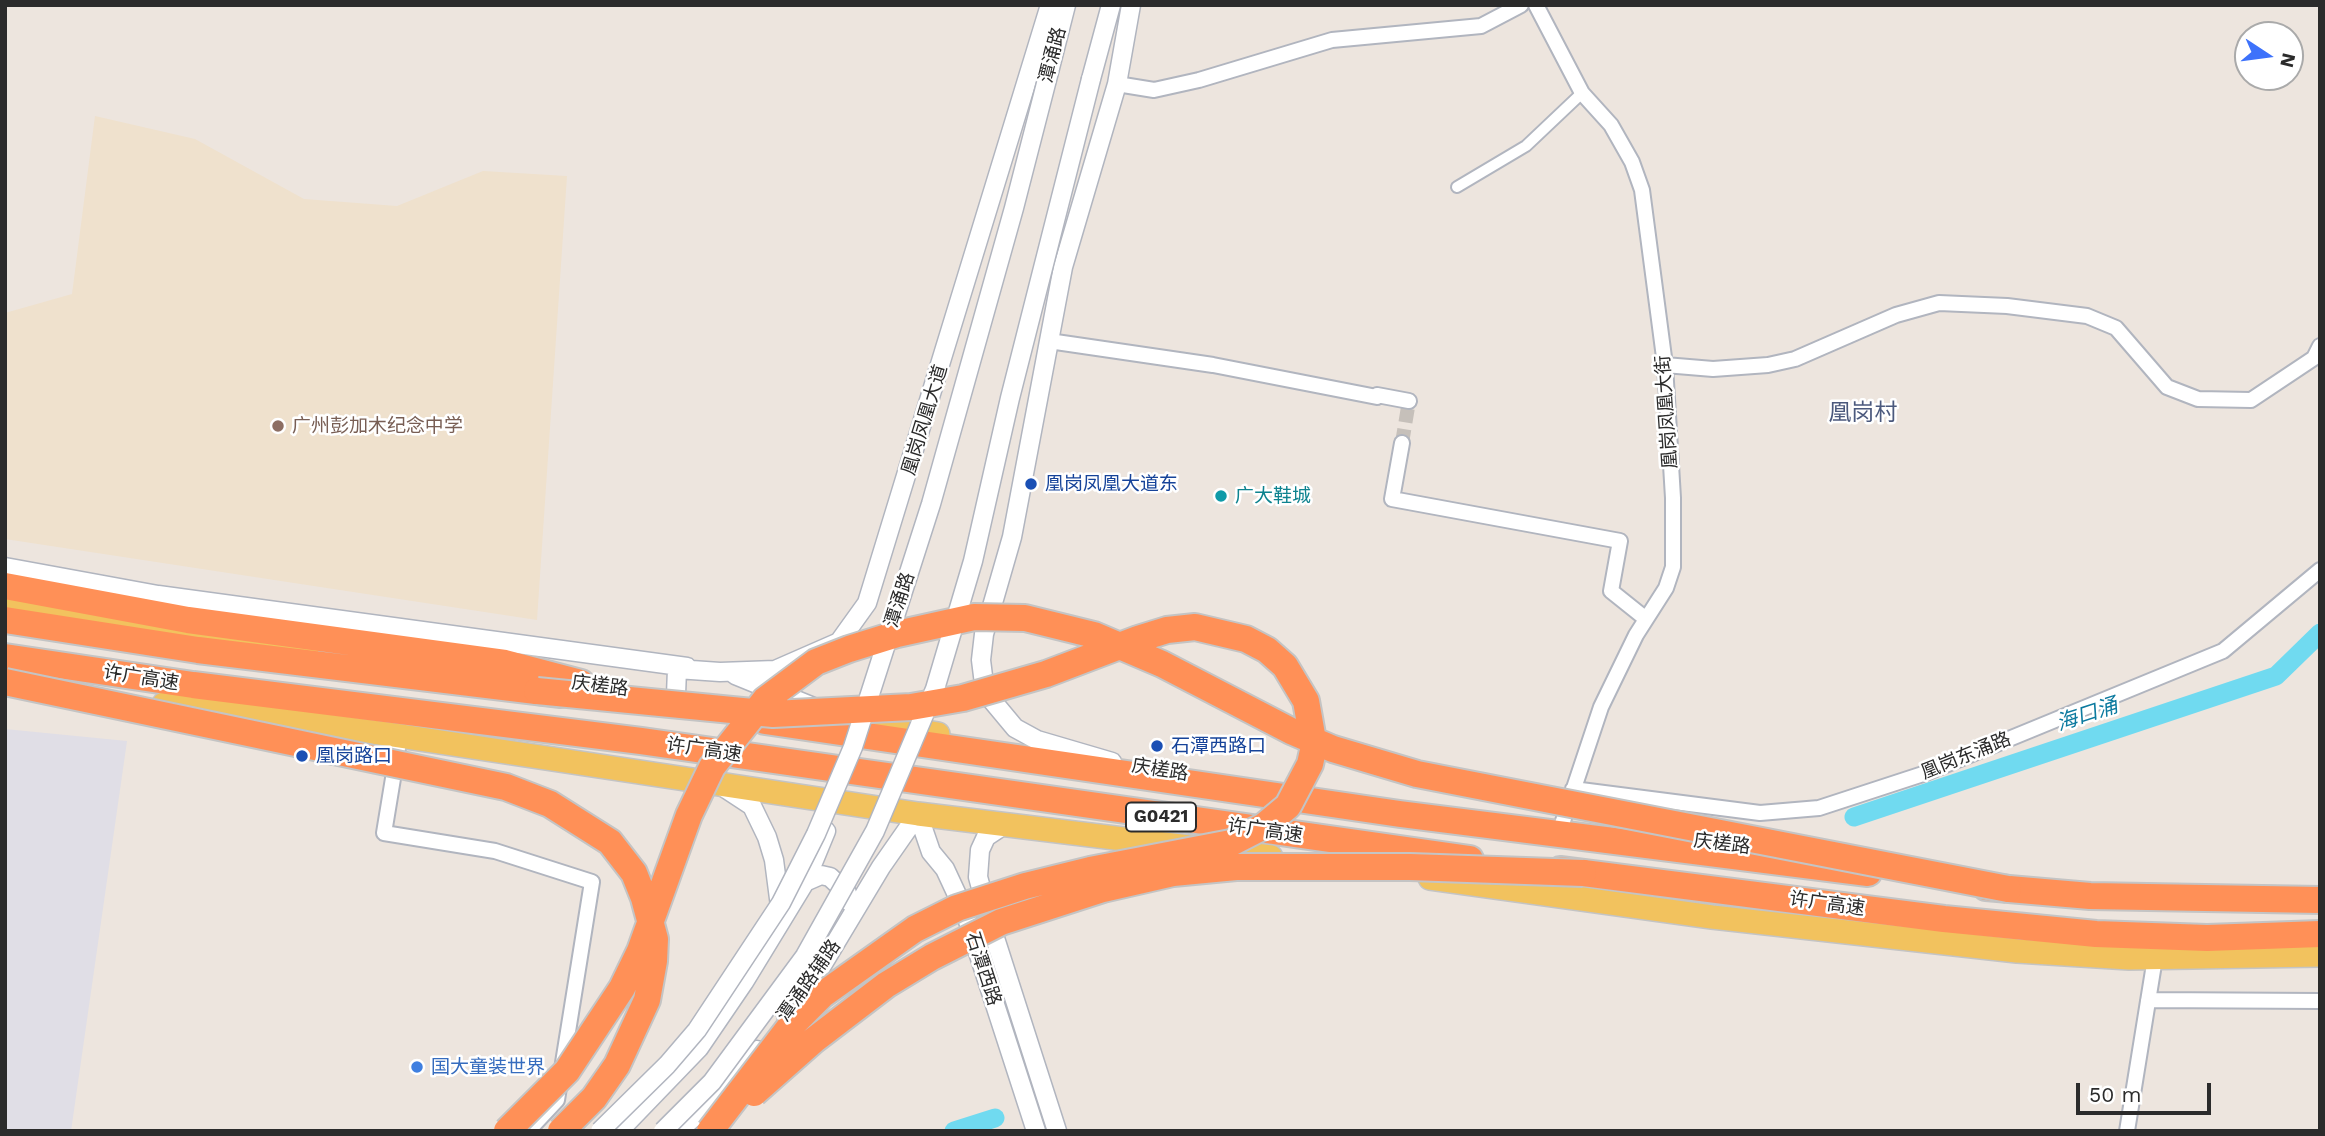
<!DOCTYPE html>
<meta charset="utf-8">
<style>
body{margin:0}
#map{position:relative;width:2325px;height:1136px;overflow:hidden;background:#ede5de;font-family:"Work Sans",sans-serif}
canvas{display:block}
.frame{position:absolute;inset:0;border:7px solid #2b2b2b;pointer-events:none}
.north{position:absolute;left:2234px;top:21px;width:70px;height:70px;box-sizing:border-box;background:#fff;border:2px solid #aaa;border-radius:50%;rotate:103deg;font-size:19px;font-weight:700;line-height:28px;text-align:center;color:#2b2b2b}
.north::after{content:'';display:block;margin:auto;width:24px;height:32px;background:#3d72fb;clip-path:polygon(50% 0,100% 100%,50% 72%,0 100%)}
.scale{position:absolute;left:2076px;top:1083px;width:135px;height:32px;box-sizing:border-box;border:4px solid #2b2b2b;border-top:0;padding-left:9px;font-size:21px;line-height:24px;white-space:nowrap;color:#2b2b2b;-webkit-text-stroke:5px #fff;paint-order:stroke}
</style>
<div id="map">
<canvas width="2325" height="1136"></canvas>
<div class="frame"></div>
<div class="north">N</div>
<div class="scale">50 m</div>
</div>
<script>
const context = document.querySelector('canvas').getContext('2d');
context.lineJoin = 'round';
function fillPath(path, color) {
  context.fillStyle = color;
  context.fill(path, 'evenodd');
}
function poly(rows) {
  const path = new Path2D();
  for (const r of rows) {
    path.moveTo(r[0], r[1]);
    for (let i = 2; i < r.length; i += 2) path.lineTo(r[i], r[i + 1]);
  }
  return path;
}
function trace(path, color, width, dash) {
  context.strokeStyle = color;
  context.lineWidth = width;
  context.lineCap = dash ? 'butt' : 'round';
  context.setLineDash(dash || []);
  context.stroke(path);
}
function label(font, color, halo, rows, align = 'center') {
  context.font = font + ' "Work Sans","Noto Sans SC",sans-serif';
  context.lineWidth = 5;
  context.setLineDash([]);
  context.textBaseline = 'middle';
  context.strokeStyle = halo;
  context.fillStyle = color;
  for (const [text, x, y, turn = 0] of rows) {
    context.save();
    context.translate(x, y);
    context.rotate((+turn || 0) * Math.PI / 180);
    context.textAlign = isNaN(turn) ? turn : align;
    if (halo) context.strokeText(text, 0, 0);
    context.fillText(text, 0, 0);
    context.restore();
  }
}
const industrial = poly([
 [5,729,127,741,71,1131,5,1131]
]);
const education = poly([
 [95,116,195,139,304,199,397,206,483,171,567,176,537,620,5,539,5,313,72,294]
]);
const canal = poly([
 [1854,817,2276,676,2320,633],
 [954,1131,995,1118]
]);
const minorTunnel = poly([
 [1402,443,1409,401]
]);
const pedestrian = poly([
 [1457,187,1526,146,1582,93]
]);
const minor = poly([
 [1536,5,1582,93,1611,125,1632,162,1642,190,1665,365,1673,498,1673,567,1666,588,1636,635,1601,707,1561,827],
 [1117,84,1154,90,1199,80,1332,40,1481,26,1521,5],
 [1049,341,1213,365,1377,397],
 [1665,365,1713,369,1768,365,1795,359,1896,315,1939,303,2007,306,2087,316,2116,328,2167,387,2198,399,2251,400,2314,358,2320,346],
 [1377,395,1409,401],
 [1402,443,1392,499,1620,541,1611,591,1646,619],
 [400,736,384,833,495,851,592,882,557,1100,528,1131],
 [1573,789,1760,813,1819,808,1926,773,2223,651,2320,570],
 [2148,1000,2320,1001],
 [2127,1131,2155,958]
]);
const tertiary = poly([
 [1050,68,1066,5],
 [1091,79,1111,5],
 [5,567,158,595,687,667],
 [735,675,816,708],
 [676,695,677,669,720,672,775,670,839,642,867,603,1050,5],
 [1112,762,1037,740,1015,728,985,692,981,660,984,634,1012,537,1063,267,1117,84,1131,5],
 [720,785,752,806,767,837,774,860,781,914],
 [918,814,931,852,945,869,965,912,1036,1131],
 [1007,823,986,837,980,850,978,877,994,935,1057,1131],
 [805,882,821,875,830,877,847,893,848,901],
 [786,1015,809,987,881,867,918,814],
 [619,1131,699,1048,744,982,805,882,826,831],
 [678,1131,716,1098,757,1050]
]);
const primary = poly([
 [5,606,307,649],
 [164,704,387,734,918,814,1271,857],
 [841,718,938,734],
 [1430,878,1712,917,2017,951,2129,958,2320,955]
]);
const motorway = poly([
 [5,586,188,620,505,663,581,683],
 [5,620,198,650,561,694],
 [5,657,193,685,641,741,1470,859],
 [765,721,1400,814,1868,873],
 [1560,870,1944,919,2096,934,2207,938,2320,934],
 [1986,887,2090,896,2320,900]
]);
const tertiaryBridge = poly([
 [600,1131,667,1065,697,1030,781,903,816,834,853,747,931,504,1014,208,1050,68],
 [663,1131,712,1082,805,956,875,831,935,689,973,561,1010,398,1091,79]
]);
const motorwayBridge = poly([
 [5,682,506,787,550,804,610,842,634,873,644,898,655,939,654,961,647,1000,617,1065,594,1098,561,1131],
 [537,691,773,714,911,707,963,698,1046,674,1138,639,1167,630,1195,627,1246,639,1267,650,1285,666,1306,701,1314,746,1310,764,1288,806,1264,826,1231,843,1090,870,1025,886,957,908,915,929,822,995,789,1028,710,1131],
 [754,1093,814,1040,886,985,932,957,1001,922,1103,889,1173,873,1236,867,1410,867,1583,873],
 [507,1131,567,1071,622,988,640,951,689,815,712,767,765,700,816,662,849,649,897,634,974,617,1025,618,1094,635,1162,664,1291,731,1333,749,1417,774,2008,889]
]);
const markers = [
 [278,426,7,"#8d6e63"],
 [1031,484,7,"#1a4fb4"],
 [1221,496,7,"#0f9aa8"],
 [1157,746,7,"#1a4fb4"],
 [302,756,7,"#1a4fb4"],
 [417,1067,7,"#3f7fe0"]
];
const shields = [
 [1161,817,70]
];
const shieldNames = [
 ["G0421",1161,817]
];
const streetNames = [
 ["潭涌路",1053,55,-76],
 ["凰岗凤凰大街",1667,412,-94],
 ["凰岗凤凰大道",925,420,-73],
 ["潭涌路",900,600,-72],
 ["许广高速",141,678,9],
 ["庆槎路",600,686,7],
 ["许广高速",704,750,8],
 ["凰岗东涌路",1966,756,-22],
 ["庆槎路",1160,770,9],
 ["许广高速",1265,831,8],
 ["庆槎路",1722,844,7],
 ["许广高速",1827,904,8],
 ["石潭西路",983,969,72],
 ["潭涌路辅路",809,981,-55]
];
const educationNames = [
 ["广州彭加木纪念中学",292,426]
];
const transitNames = [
 ["凰岗凤凰大道东",1045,484],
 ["石潭西路口",1171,746],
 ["凰岗路口",316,756]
];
const cultureNames = [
 ["广大鞋城",1235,496]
];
const shopNames = [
 ["国大童装世界",431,1067]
];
const waterNames = [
 ["海口涌",2087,715,-18]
];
const quarterNames = [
 ["凰岗村",1863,413]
];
fillPath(industrial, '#e0dee6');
fillPath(education, '#efe1cd');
trace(canal, '#70daf0', 19);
trace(minorTunnel, '#c6c0ba', 14, [14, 7]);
trace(pedestrian, '#b1b5bf', 14);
trace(minor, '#b1b5bf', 18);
trace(tertiary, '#b1b5bf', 21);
trace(primary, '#c4c4c4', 26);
trace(motorway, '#c4c4c4', 30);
trace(pedestrian, '#fff', 10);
trace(minor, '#fff', 14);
trace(tertiary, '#fff', 18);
trace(primary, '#f2c25e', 23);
trace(motorway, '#ff9057', 26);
trace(tertiaryBridge, '#b1b5bf', 21, []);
trace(motorwayBridge, '#c4c4c4', 30, []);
trace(tertiaryBridge, '#fff', 18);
trace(motorwayBridge, '#ff9057', 26);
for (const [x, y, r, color] of markers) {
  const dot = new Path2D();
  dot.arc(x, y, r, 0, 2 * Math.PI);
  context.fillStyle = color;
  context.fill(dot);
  trace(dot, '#fff', 2.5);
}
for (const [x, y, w] of shields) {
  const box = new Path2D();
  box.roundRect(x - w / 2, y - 14.5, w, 29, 5);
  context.fillStyle = '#fff';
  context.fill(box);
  trace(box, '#2b2b2b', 2);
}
label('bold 18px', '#2b2b2b', null, shieldNames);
label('19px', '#2b2b2b', '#fff', streetNames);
label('19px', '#785e54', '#fff', educationNames, 'left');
label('19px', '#164399', '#fff', transitNames, 'left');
label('19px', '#0d838f', '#fff', cultureNames, 'left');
label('19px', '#366cbe', '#fff', shopNames, 'left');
label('italic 21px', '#0c7a9f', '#fff', waterNames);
label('23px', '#4b597d', '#fff', quarterNames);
</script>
